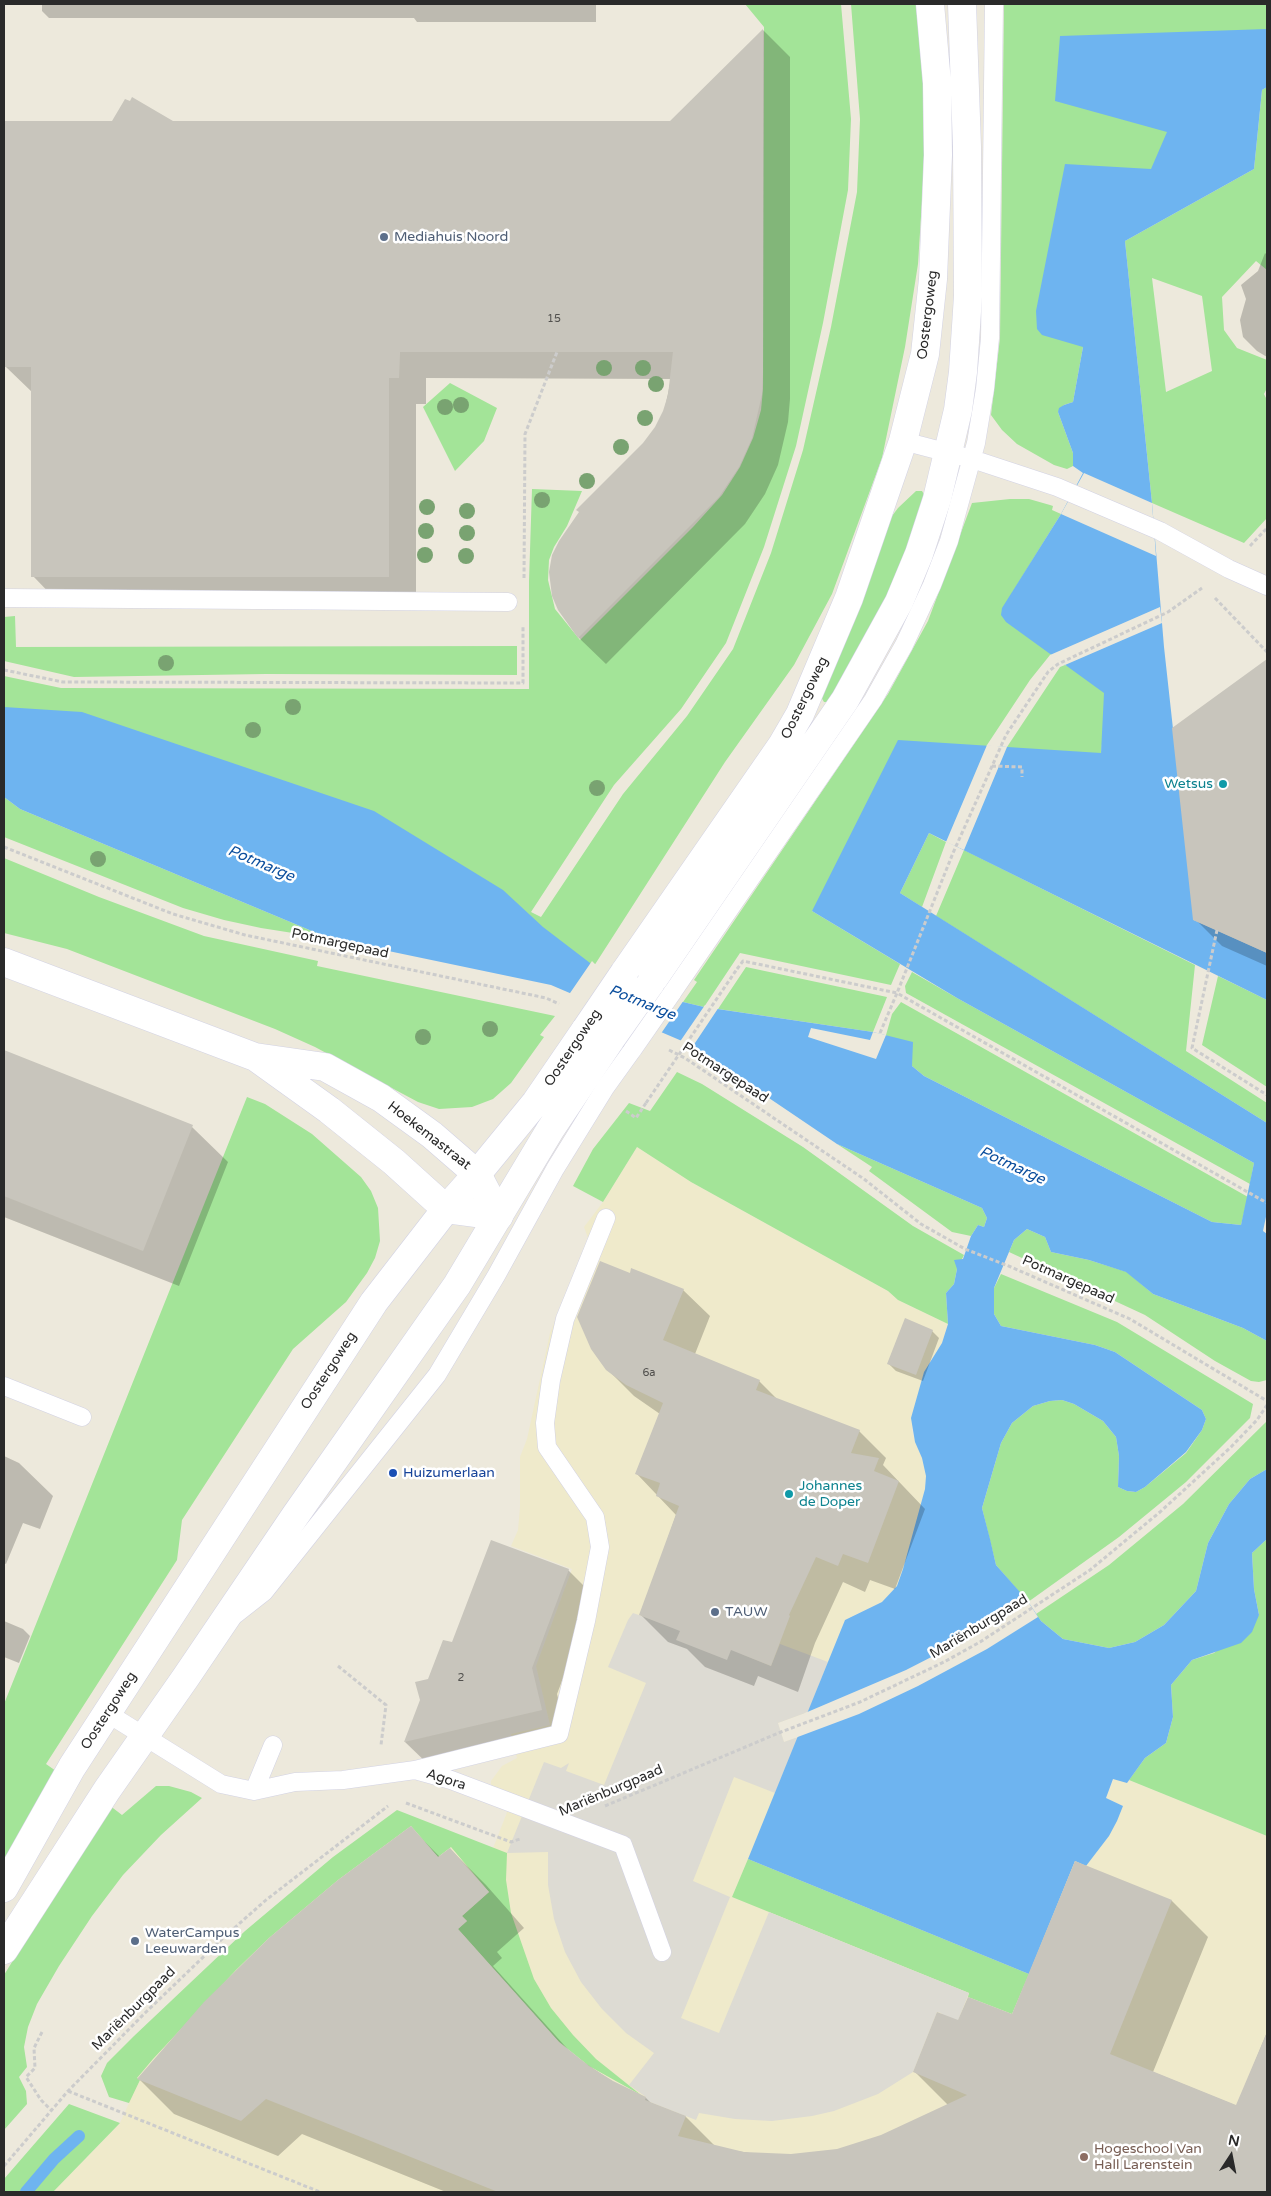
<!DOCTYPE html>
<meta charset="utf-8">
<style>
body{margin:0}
#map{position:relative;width:1271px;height:2196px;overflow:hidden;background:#ede9dc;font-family:"Varela Round",sans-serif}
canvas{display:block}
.frame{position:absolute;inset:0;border:5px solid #2a2a2a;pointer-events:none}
.north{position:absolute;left:1206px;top:2131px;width:50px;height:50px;-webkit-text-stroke:4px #fff;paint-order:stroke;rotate:11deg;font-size:14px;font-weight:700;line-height:20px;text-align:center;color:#2a2a2a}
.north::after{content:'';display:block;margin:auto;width:18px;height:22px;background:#2a2a2a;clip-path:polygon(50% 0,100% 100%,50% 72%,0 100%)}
</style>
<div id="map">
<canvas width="1271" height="2196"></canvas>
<div class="frame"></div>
<div class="north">N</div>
</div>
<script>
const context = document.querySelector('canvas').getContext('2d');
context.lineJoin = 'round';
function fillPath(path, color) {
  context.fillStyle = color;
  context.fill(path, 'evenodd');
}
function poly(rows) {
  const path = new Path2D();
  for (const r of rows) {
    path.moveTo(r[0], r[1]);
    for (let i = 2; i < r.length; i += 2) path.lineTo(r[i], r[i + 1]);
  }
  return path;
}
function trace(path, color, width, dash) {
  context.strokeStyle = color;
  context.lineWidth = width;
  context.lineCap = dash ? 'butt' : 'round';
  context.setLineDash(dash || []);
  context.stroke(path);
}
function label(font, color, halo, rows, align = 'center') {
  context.font = font + ' "Varela Round",sans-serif';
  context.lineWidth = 5;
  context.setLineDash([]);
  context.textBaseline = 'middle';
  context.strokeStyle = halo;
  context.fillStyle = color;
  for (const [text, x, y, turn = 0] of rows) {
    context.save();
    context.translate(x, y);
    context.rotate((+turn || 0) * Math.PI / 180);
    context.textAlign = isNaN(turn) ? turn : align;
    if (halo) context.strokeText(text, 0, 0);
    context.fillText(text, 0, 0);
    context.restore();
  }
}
const education = poly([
 [637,1147,691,1182,888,1291,898,1300,948,1324,942,1343,924,1372,912,1430,915,1442,922,1458,926,1476,925,1489,903,1569,897,1586,882,1602,845,1620,808,1712,778,1723,784,1742,798,1737,754,1845,1075,1861,1086,1865,1109,1836,1123,1806,1106,1798,1114,1778,1127,1783,1129,1780,1267,1836,1267,2192,53,2192,120,2123,129,2103,125,2070,221,1963,398,1821,492,1851,513,1797,494,1789,491,1785,491,1781,502,1766,517,1758,511,1734,550,1725,536,1666,572,1569,511,1546,518,1530,520,1507,520,1457,527,1439,550,1333,588,1238,584,1227,603,1202]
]);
const green = poly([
 [745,4,841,4,851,119,848,190,823,323,796,446,764,547,726,643,681,709,614,785,531,912,541,917,623,794,687,716,733,649,771,553,803,450,831,327,857,192,860,119,851,4,917,4,928,106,918,264,905,347,882,458,832,594,794,665,725,762,594,966,4,717,4,676,61,688,529,689,529,581,532,489,582,491,567,526,554,547,549,560,548,580,555,609,580,640,693,527,722,495,740,467,753,438,761,410,763,389,764,27],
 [1004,4,1267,4,1267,43,1193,126,1138,191,1083,347,1073,402,1064,405,1058,412,1073,453,1073,466,1067,469,1054,465,1017,444,1002,430,991,415,1000,338],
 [1267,87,1267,270,1256,261,1222,297,1224,330,1237,348,1267,360,1267,388,1264,394,1267,400,1267,518,1244,543,1152,503,1125,241,1254,169,1262,90],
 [1152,278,1202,296,1212,371,1166,392],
 [450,383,497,408,484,441,455,471,423,407],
 [916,491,922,491,925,496,917,522,881,613,830,702,824,702,821,697,889,520,898,508],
 [1010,499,1029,499,1050,505,1053,506,1052,510,1061,514,1012,593,1080,642,1050,655,1030,680,987,745,976,773,812,911,900,964,891,985,740,953,704,1007,683,1002,697,982,694,980,888,694,928,621,972,503],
 [15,616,16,647,517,646,517,675,266,674,74,677,4,661,4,617],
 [1065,665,1109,679,1101,753,1003,758,1007,747,1060,667],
 [4,797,20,809,331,939,261,928,224,920,183,908,4,837],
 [929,833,946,842,922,907,900,893],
 [964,850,1195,965,1186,1051,1267,1103,1267,1123,936,916],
 [4,858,99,897,204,936,318,961,317,966,555,1016,540,1035,544,1037,511,1083,493,1099,472,1107,439,1109,418,1102,315,1047,275,1029,67,949,4,933],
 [746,967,887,997,873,1032,718,1009],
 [912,972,957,998,1254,1163,1250,1184,906,993,905,986],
 [1218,976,1267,1000,1267,1087,1202,1045],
 [901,1002,1248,1197,1241,1225,1212,1222,924,1076,912,1066,886,1035,892,1014],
 [677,1072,702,1084,803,1147,913,1226,964,1255,957,1269,954,1284,946,1293,948,1324,898,1300,888,1291,691,1182,637,1147,603,1202,573,1186,593,1149,629,1103,650,1111],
 [247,1097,265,1104,312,1134,361,1177,371,1191,378,1208,380,1241,375,1258,367,1273,346,1302,293,1349,182,1520,177,1560,46,1764,56,1771,4,1866,4,1704],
 [837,1144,982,1208,987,1218,984,1227,978,1225,971,1236,952,1232,869,1171,872,1167],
 [1027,1229,1045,1237,1051,1252,1089,1260,1127,1272,1153,1294,1243,1328,1267,1341,1267,1380,1259,1382,1251,1381,1215,1361,1145,1315,1009,1252,1014,1240],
 [1001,1274,1117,1322,1253,1404,1250,1418,1186,1482,1119,1537,1028,1602,996,1565,982,1508,1001,1443,1012,1423,1033,1406,1050,1401,1062,1400,1074,1404,1103,1421,1116,1437,1119,1456,1118,1487,1127,1491,1136,1492,1145,1487,1186,1453,1202,1430,1206,1419,1202,1410,1115,1352,1095,1345,1001,1326,994,1314,993,1301,994,1288],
 [1267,1421,1267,1469,1250,1479,1229,1504,1208,1543,1196,1591,1164,1625,1135,1642,1109,1648,1063,1639,1041,1621,1036,1614,1109,1565,1183,1504],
 [1267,1539,1267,1836,1129,1780,1145,1758,1166,1743,1173,1717,1171,1685,1192,1660,1214,1653,1259,1615,1254,1589,1252,1553],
 [156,1786,169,1786,191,1792,202,1798,161,1835,123,1875,92,1916,59,1966,37,2004,28,2027,24,2047,27,2067,19,2077,26,2091,27,2104,4,2130,4,1975,109,1805,122,1815],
 [397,1810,507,1853,506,1880,511,1913,534,1979,551,2008,573,2035,596,2059,641,2095,589,2066,559,2042,458,1929,467,1921,462,1916,489,1892,451,1847,438,1857,411,1826,338,1880,269,1938,236,1970,153,2059,137,2078,140,2080,129,2103,109,2097,101,2076,107,2063,134,2036,245,1931,333,1857],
 [748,1859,1029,1974,1012,2014,968,1997,969,1993,732,1897],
 [69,2104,120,2123,53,2192,4,2192,4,2179]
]);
const plaza = poly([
 [633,1613,723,1644,744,1655,771,1666,780,1644,828,1662,808,1712,778,1723,784,1742,798,1737,775,1793,734,1777,693,1881,730,1897,681,2018,719,2033,769,1912,969,1993,953,2033,941,2013,937,2012,913,2072,878,2094,834,2111,812,2116,772,2121,735,2119,699,2113,696,2120,645,2100,646,2097,629,2085,654,2053,626,2033,602,2009,581,1982,565,1952,554,1919,548,1885,548,1852,507,1853,544,1762,561,1768,569,1763,566,1771,604,1785,646,1683,608,1667,628,1620]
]);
const water = poly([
 [1267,29,1267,87,1262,90,1254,169,1125,241,1152,503,1164,647,1194,920,1267,953,1267,1000,929,833,900,893,1267,1123,1267,1212,1263,1231,1267,1234,1267,1341,1243,1328,1153,1294,1126,1272,1089,1260,1051,1252,1045,1237,1027,1229,1014,1240,994,1288,994,1314,1001,1326,1095,1345,1115,1352,1202,1410,1206,1419,1202,1430,1186,1452,1145,1487,1136,1492,1127,1491,1118,1487,1119,1456,1116,1437,1103,1421,1074,1404,1062,1400,1050,1401,1033,1406,1012,1423,1001,1443,982,1508,990,1539,996,1565,1027,1600,1041,1621,1063,1639,1109,1648,1135,1642,1164,1625,1196,1591,1208,1543,1229,1504,1250,1479,1267,1469,1267,1539,1252,1553,1254,1589,1259,1615,1252,1632,1241,1643,1192,1660,1171,1685,1173,1717,1166,1743,1145,1758,1127,1783,1113,1779,1106,1798,1123,1806,1117,1821,1109,1836,1086,1866,1075,1861,1029,1974,748,1859,845,1620,882,1602,897,1586,903,1569,925,1489,926,1476,922,1458,915,1442,911,1418,924,1372,942,1343,948,1324,946,1293,954,1284,957,1269,954,1260,963,1259,971,1236,978,1225,984,1227,987,1218,982,1208,837,1144,689,1044,551,985,331,939,20,809,4,797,4,707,82,712,374,811,503,890,543,927,594,966,683,1002,704,1007,873,1032,913,1042,912,1066,924,1076,1212,1222,1241,1225,1254,1163,957,998,812,911,898,740,1101,753,1104,693,1006,622,1001,615,1002,608,1061,514,1083,473,1073,466,1073,453,1058,412,1059,408,1064,405,1073,402,1083,347,1042,335,1037,329,1036,311,1065,164,1151,169,1167,132,1055,101,1060,36]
]);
const pier = poly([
 [1084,473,1152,503,1156,556,1061,514],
 [1160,607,1162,623,1065,665,1050,655],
 [987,745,1007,747,964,850,946,842],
 [592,961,595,964,684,1000,660,1035,568,996],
 [705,1005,719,1007,691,1049,679,1043],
 [811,1028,870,1040,873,1032,886,1035,876,1059,808,1037],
 [1027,1600,1038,1617,987,1649,918,1686,859,1714,795,1738,805,1713,906,1670,947,1649]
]);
const shadow = poly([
 [42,4,596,4,596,22,417,22,414,18,49,18,42,11],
 [763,30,790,57,790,399,788,422,778,465,765,494,745,524,606,664,579,638,559,610,643,444,656,428,664,412,671,379,426,378,426,404,416,404,416,604,59,603,33,576,33,393,6,367,173,122,671,122],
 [1265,253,1267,255,1267,357,1257,351,1243,337,1240,320,1246,299,1241,285,1258,271],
 [1267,661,1267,966,1222,946,1195,919,1174,729],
 [4,1052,192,1127,228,1162,179,1286,4,1217],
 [630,1275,683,1290,710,1316,695,1354,759,1381,778,1400,859,1431,886,1458,883,1465,925,1509,895,1589,870,1580,865,1592,843,1582,815,1643,798,1692,758,1676,754,1686,705,1667,687,1649,668,1642,641,1615,676,1515,637,1474,660,1414,634,1396,607,1369],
 [932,1331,939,1338,923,1381,896,1371,889,1364],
 [4,1456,19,1463,53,1496,40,1529,23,1523,6,1564,4,1563],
 [568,1570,594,1596,557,1694,567,1735,431,1767,405,1742,429,1680,453,1644],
 [4,1621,23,1629,30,1636,19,1663,4,1657],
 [411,1828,440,1857,450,1849,486,1885,524,1928,497,1952,502,1958,493,1966,573,2055,613,2082,646,2098,651,2103,686,2117,717,2148,763,2155,809,2154,837,2150,882,2136,948,2105,915,2072,959,2022,1013,2016,1075,1863,1172,1901,1208,1937,1153,2072,1237,2106,1267,2032,1267,2192,446,2192,302,2134,278,2156,174,2114,139,2079]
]);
const stream = poly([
 [26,2192,54,2159,79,2136]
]);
const building = poly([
 [763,29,763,372,762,394,752,438,739,467,719,497,578,638,558,610,552,596,549,572,552,555,559,541,579,512,576,510,643,443,655,427,663,411,668,395,673,352,400,352,399,378,389,378,389,577,31,577,31,367,5,367,5,121,112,121,125,99,130,101,132,97,173,121,670,121],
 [1267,659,1267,953,1193,920,1172,728],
 [4,1050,193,1125,143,1251,4,1196],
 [600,1261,630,1273,631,1268,684,1289,663,1340,760,1380,756,1390,860,1430,851,1453,879,1458,874,1471,899,1481,868,1563,843,1554,838,1566,816,1557,789,1615,790,1616,771,1666,731,1650,727,1660,676,1640,680,1631,639,1615,679,1506,656,1496,660,1483,635,1474,663,1403,626,1385,606,1370,591,1349,577,1317],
 [905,1318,933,1330,916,1375,887,1364],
 [491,1540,569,1569,532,1668,542,1710,404,1742,420,1700,415,1682,428,1679,443,1640,452,1642],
 [411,1826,438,1857,450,1848,489,1892,462,1916,467,1921,458,1929,559,2042,589,2066,613,2081,646,2097,645,2100,686,2116,678,2136,744,2152,791,2154,837,2149,881,2135,967,2095,913,2072,937,2012,958,2020,968,1997,1012,2014,1075,1861,1172,1900,1110,2054,1236,2105,1267,2032,1267,2192,498,2192,266,2099,241,2121,137,2079,204,2002,269,1938,338,1880]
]);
const path = poly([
 [1250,546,1267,528],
 [524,578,525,434,557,352],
 [1215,598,1267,652],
 [4,670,63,682,523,683,523,627],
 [992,766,1022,767,1022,777],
 [4,847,173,914,245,935,546,998,559,1004],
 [1217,930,1192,1048,1267,1095],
 [737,969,743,961,897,993,953,853,1006,735,1048,672,1058,664,1168,612,1202,588],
 [880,1033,897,993,1267,1203],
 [669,1050,685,1058,864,1179,921,1224,965,1249,1011,1267,1130,1319,1267,1401],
 [626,1111,636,1118,646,1103],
 [338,1666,386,1705,381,1745],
 [406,1803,511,1842,520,1839],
 [605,1806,781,1732,860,1702,944,1662,980,1642,1090,1570,1160,1512,1231,1447,1257,1420,1267,1405],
 [42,2032,34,2048,35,2068,26,2077,41,2100,51,2110],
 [68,2091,320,2192],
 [4,2166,68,2091,146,2012,223,1938,266,1900,388,1806]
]);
const service = poly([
 [903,441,972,459,1057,487,1160,531,1229,569,1267,586],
 [4,598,508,602],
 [672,993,873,700,904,645,932,585,949,541,976,443,985,389,990,338,994,4],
 [4,1386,82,1417],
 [236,1614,264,1592,437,1375,496,1276,555,1169,605,1088,633,1049],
 [107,1713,221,1784,254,1791,295,1782,343,1780,415,1770,451,1780,623,1845,662,1952],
 [415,1770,559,1734,586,1621,600,1547,595,1517,547,1447,545,1423,551,1380,565,1319,606,1218],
 [254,1791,273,1745]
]);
const minor = poly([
 [4,962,255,1057,325,1067,381,1098,432,1135,477,1174,499,1216],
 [258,1059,329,1110,394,1162,446,1209,499,1216]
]);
const secondary = poly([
 [624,973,782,745,800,714,849,598,903,441,925,354,933,279,938,155,937,83,930,4],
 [650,984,845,700,899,602,919,554,937,499,958,410,963,372,968,296,967,147,962,4],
 [4,1888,72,1767,374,1302,446,1209,477,1174,536,1102,586,1029],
 [4,1950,107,1790,186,1677,295,1516,457,1285,550,1130,611,1039]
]);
const pathBridge = poly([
 [646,1103,737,969]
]);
const serviceBridge = poly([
 [633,1049,672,993]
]);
const secondaryBridge = poly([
 [586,1029,624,973],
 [611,1039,650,984]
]);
const trees = [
 [604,368],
 [643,368],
 [656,384],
 [461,405],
 [445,407],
 [645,418],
 [621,447],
 [587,481],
 [542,500],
 [427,507],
 [467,511],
 [426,531],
 [467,533],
 [425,555],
 [466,556],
 [166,663],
 [293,707],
 [253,730],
 [597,788],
 [98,859],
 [490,1029],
 [423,1037]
];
const markers = [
 [384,237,5,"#5c6f8a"],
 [1223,784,5,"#0f9aa8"],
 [393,1473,5,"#1a4fb4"],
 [789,1494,5,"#0f9aa8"],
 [715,1612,5,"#5c6f8a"],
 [135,1941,5,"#5c6f8a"],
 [1084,2157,5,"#8d6e63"]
];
const numberNames = [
 ["15",554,319],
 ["6a",649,1373],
 ["2",461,1678]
];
const serviceNames = [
 ["Mediahuis Noord",394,237],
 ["TAUW",725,1612],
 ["WaterCampus",145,1933],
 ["Leeuwarden",145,1949]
];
const streetNames = [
 ["Oostergoweg",928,315,-83],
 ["Oostergoweg",805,698,-64],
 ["Potmargepaad",340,944,12],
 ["Oostergoweg",573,1048,-56],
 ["Potmargepaad",725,1073,33],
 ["Hoekemastraat",429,1136,38],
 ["Potmargepaad",1068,1280,24],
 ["Oostergoweg",329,1371,-57],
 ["Mariënburgpaad",979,1627,-31],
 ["Oostergoweg",109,1711,-57],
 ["Agora",446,1780,18],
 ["Mariënburgpaad",611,1791,-23],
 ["Mariënburgpaad",134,2009,-45]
];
const cultureNames = [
 ["Wetsus",1213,784],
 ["Johannes",799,1486,"left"],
 ["de Doper",799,1502,"left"]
];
const transitNames = [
 ["Huizumerlaan",403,1473]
];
const educationNames = [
 ["Hogeschool Van",1094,2149],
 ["Hall Larenstein",1094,2165]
];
const waterNames = [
 ["Potmarge",261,864,23],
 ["Potmarge",642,1003,22],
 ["Potmarge",1012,1166,25]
];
fillPath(education, '#efeacb');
fillPath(green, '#a3e498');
fillPath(plaza, '#dddbd3');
fillPath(water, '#6eb4f0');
fillPath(pier, '#ede9dc');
fillPath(shadow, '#0003');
trace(stream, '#6eb4f0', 12);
fillPath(building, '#c8c5bc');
trace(service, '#d2d2e3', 19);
trace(minor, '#d2d2e3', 29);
trace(secondary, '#d2d2e3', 29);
trace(path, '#ccc', 3, [4, 2.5]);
trace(service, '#fff', 18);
trace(minor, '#fff', 28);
trace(secondary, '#fff', 28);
trace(serviceBridge, '#d2d2e3', 19, []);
trace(secondaryBridge, '#d2d2e3', 29, []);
trace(pathBridge, '#ccc', 3, [4, 2.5]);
trace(serviceBridge, '#fff', 18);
trace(secondaryBridge, '#fff', 28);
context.fillStyle = '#79a371';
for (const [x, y] of trees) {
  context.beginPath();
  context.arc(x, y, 8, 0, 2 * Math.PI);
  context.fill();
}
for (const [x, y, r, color] of markers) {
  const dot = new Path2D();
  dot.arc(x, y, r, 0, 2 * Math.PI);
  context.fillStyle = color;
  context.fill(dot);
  trace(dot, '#fff', 2);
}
label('11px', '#52514e', null, numberNames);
label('14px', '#4e5e75', '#fff', serviceNames, 'left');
label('14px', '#2a2a2a', '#fff', streetNames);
label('14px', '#0d838f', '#fff', cultureNames, 'right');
label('14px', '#164399', '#fff', transitNames, 'left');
label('14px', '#785e54', '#fff', educationNames, 'left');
label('italic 15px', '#0b4e9d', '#fff', waterNames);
</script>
